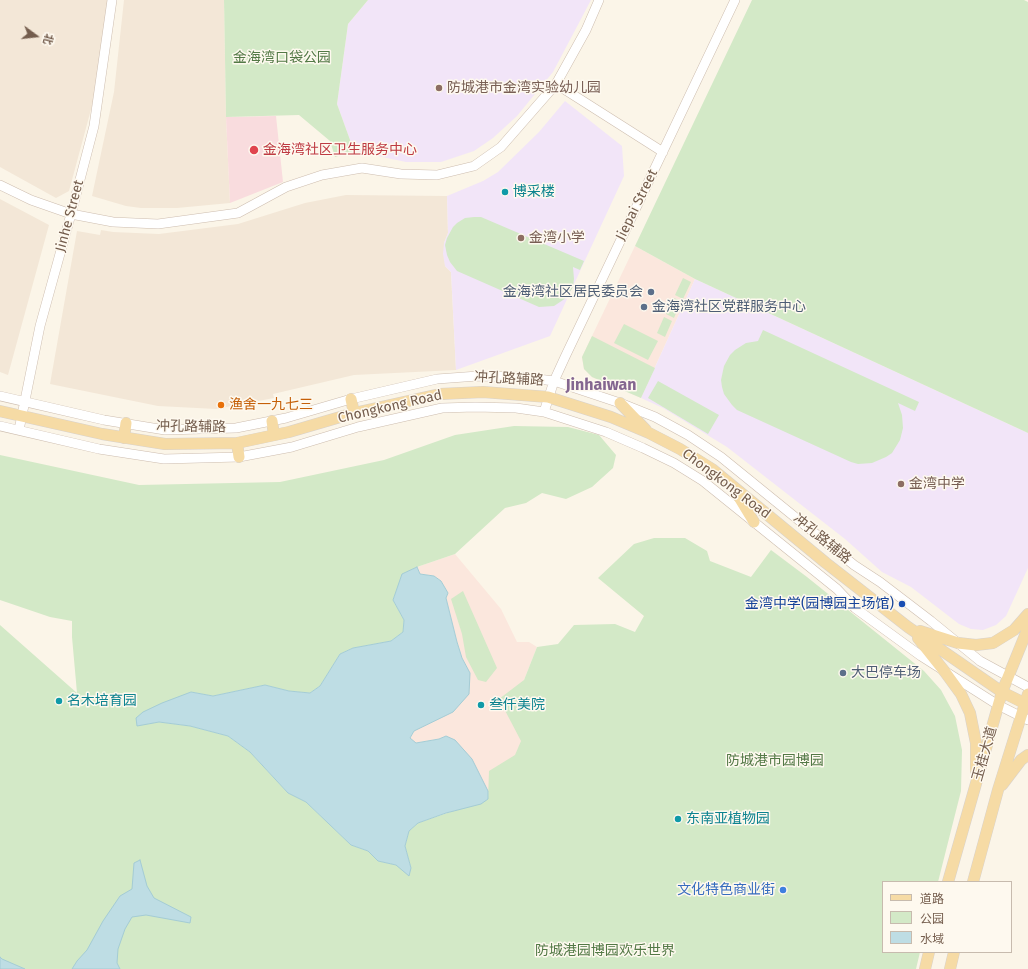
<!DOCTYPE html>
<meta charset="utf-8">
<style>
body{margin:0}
#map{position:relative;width:1028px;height:969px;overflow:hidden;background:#fbf5e8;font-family:"Fira Sans","Noto Sans SC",sans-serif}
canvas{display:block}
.legend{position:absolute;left:882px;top:881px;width:130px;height:72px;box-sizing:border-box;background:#fef9ef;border:1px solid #c7bbae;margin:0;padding:5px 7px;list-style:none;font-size:12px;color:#745d4d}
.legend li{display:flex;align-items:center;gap:8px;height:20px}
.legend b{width:20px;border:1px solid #c7bbae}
.north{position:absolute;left:16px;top:16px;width:40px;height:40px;-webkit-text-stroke:3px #fef9ef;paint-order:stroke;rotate:105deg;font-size:11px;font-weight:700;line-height:16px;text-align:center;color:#745d4d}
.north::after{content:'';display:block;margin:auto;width:14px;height:18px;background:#745d4d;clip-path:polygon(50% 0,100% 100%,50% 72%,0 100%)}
</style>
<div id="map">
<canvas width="1028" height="969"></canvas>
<ul class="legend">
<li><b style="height:5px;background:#f6dba5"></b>道路</li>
<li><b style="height:11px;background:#d3e9c7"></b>公园</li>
<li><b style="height:11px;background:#bedde4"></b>水域</li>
</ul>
<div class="north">北</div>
</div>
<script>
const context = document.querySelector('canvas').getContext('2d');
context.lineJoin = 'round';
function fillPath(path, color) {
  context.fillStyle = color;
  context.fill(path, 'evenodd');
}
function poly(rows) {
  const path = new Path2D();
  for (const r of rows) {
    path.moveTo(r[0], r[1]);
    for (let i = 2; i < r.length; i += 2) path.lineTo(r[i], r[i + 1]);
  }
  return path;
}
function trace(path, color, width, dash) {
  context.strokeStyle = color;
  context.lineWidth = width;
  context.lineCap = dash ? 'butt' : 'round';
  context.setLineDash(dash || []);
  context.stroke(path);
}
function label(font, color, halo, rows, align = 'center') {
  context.font = font + ' "Fira Sans","Noto Sans SC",sans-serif';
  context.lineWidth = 3;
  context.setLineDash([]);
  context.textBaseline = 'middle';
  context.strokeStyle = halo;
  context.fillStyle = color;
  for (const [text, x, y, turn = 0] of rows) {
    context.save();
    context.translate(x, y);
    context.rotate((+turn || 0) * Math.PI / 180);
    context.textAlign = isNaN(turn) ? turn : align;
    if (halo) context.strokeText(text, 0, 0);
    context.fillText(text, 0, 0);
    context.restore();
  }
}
const residential = poly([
 [0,0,108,0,93,102,69,191,56,198,0,167],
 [124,0,224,0,226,117,230,203,177,208,141,208,126,206,92,196,114,92],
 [346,195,447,196,448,233,444,243,445,266,451,272,456,370,354,375,273,394,274,398,216,409,158,406,50,384,77,231,100,235,101,230,113,232,159,234,238,224,305,203],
 [0,199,49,225,8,375,0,372]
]);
const commercial = poly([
 [635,246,695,279,641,398,592,377,584,369,582,357],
 [455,554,501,609,517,642,529,642,537,647,524,680,521,741,528,844,446,736,439,739,415,743,410,738,414,731,470,673,462,658,457,642,446,598,448,593,441,581,434,576,420,574,417,567]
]);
const education = poly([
 [368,0,591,0,553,72,517,116,493,138,474,151,441,162,406,162,354,151,337,104,348,24],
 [565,101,622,146,624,176,550,336,456,370,451,272,445,266,443,254,444,243,448,233,447,196,483,181,498,172,539,132],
 [695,279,1028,433,1028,568,1006,616,996,625,983,630,971,629,959,624,911,587,882,572,845,539,727,447,663,408,641,398]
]);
const medical = poly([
 [276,116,283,182,230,203,226,117]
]);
const green = poly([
 [224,0,368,0,348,24,337,104,354,151,335,157,330,141,299,115,226,117],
 [752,0,1024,0,1028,2,1028,433,695,279,635,246],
 [474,217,481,217,584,261,580,270,573,267,574,279,573,287,566,298,554,306,539,307,457,271,450,262,447,255,445,245,447,238,453,227,457,223,465,218],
 [683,278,691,282,683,299,675,295],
 [674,298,681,301,674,318,666,314],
 [664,317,672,321,665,337,657,333],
 [624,324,658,341,648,360,614,343],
 [763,330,919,402,915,411,898,403,902,415,903,428,900,440,892,453,886,457,872,463,858,464,851,462,737,410,732,405,724,394,722,387,721,380,724,366,730,355,735,350,746,343,758,341],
 [592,336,655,368,641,398,592,377,584,369,582,357],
 [658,381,719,415,708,434,648,398],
 [514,426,568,427,599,435,616,455,613,468,592,487,566,499,542,493,526,503,505,508,455,554,417,567,403,574,393,600,404,620,403,632,391,641,353,648,340,654,320,686,310,693,289,691,265,685,213,696,191,692,137,725,159,722,190,726,228,736,250,752,288,793,306,802,351,845,368,851,378,861,411,868,405,846,409,831,418,823,488,799,489,771,515,755,521,741,499,699,524,680,537,647,558,644,574,625,615,624,635,632,644,616,598,578,634,544,654,538,685,538,707,551,710,561,751,577,771,550,807,577,924,671,941,690,955,716,962,750,961,791,938,882,883,882,883,952,920,952,916,969,0,969,0,625,77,693,72,637,72,621,50,617,0,600,0,455,139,485,280,482,384,460,455,435],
 [463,591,497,668,486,682,478,680,466,657,462,634,451,599]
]);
const water = poly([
 [417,567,420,574,434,576,441,581,448,593,446,598,457,642,462,658,470,673,469,694,453,712,414,731,410,738,416,743,439,739,446,736,455,740,472,759,488,791,488,799,481,804,446,813,418,823,409,831,405,846,411,868,409,876,396,865,378,861,368,851,351,845,306,802,288,793,250,752,228,736,190,726,159,722,137,726,136,718,143,712,162,703,191,692,213,696,265,685,289,691,310,693,320,686,340,654,353,648,391,641,403,632,404,620,393,600,402,574,417,567],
 [140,860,147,886,154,898,191,917,190,923,146,915,132,917,125,929,118,949,117,963,120,969,72,969,77,961,87,950,103,921,120,896,132,889,134,863,140,860],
 [0,957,2,959,25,969,0,969,0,957]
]);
const minor = poly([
 [556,84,663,152],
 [0,185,31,200,71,214,113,222,158,224,238,213,286,187,322,175,362,168,401,174,437,175,474,166,501,147,556,84,586,30,599,0],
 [0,396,104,420,165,430,236,428,286,418,351,399,437,379,478,376,522,377,554,381,620,403,655,417,688,435,721,457,854,565,880,582,931,621,980,661,1028,687],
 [544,412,554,381,565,357,735,0],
 [0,426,99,449,164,459,239,457,292,447,358,427,442,408,475,407,516,408,544,412,606,432,643,448,674,463,703,481,837,589,855,608,921,656,998,705,1028,720],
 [19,430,40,326,71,214,94,126,112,0]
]);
const major = poly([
 [351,399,354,413],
 [620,403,646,430],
 [0,411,102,434,165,444,237,443,289,432,354,413,440,394,483,392,548,397,611,417,649,433,680,449,712,469,826,563,908,627,1002,692,1028,705],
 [272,421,274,435],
 [124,438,126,423],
 [237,443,239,457],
 [737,494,754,522],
 [920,631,958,643,976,645,993,643,1014,630,1028,614],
 [918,638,945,672,961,694,970,713,976,743,976,771],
 [1002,785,1021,760,1028,755],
 [948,882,1002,692,1028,628],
 [973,882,998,790,1028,694],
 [925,969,929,952],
 [950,969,954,952]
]);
const markers = [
 [439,88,4,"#8d6e63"],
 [254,150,5,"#e0444e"],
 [505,192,4,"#0f9aa8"],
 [521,238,4,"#8d6e63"],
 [651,292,4,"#5c6f8a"],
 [644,307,4,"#5c6f8a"],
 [221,405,4,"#e8710a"],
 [901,484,4,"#8d6e63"],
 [902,604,4,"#1a4fb4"],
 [843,673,4,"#5c6f8a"],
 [59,701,4,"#0f9aa8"],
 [481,705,4,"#0f9aa8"],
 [678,819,4,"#0f9aa8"],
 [783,890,4,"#3f7fe0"]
];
const parkNames = [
 ["金海湾口袋公园",282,58],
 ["防城港市园博园",775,761],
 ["防城港园博园欢乐世界",605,951]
];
const educationNames = [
 ["防城港市金湾实验幼儿园",447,88],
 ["金湾小学",529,238],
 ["金湾中学",909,484]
];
const healthNames = [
 ["金海湾社区卫生服务中心",263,150]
];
const cultureNames = [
 ["博采楼",513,192],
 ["名木培育园",67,701],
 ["叁仟美院",489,705],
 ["东南亚植物园",686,819]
];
const streetNames = [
 ["Jiepai Street",637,205,-64],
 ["Jinhe Street",70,216,-75],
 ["冲孔路辅路",509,379,3],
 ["Chongkong Road",390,407,-13],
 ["冲孔路辅路",191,427,1],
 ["Chongkong Road",726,484,37],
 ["冲孔路辅路",822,539,39],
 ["玉桂大道",985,754,-74]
];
const serviceNames = [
 ["金海湾社区居民委员会",643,292,"right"],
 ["金海湾社区党群服务中心",652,307],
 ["大巴停车场",851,673]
];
const foodNames = [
 ["渔舍一九七三",229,405]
];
const transitNames = [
 ["金湾中学(园博园主场馆)",894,604]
];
const shopNames = [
 ["文化特色商业街",775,890]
];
const quarterNames = [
 ["Jinhaiwan",601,386]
];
fillPath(residential, '#f3e7d7');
fillPath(commercial, '#fbe7dd');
fillPath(education, '#f2e5f8');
fillPath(medical, '#f9dcde');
fillPath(green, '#d3e9c7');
fillPath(water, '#bedde4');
trace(water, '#a4ccd5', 1);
trace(minor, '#cdbdaf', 10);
trace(major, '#d8d2cd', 12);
trace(minor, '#fff', 9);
trace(major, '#f6dba5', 11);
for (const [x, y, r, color] of markers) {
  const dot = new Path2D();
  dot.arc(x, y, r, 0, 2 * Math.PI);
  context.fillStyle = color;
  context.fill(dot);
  trace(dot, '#fef9ef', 1.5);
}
label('14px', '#537946', '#fef9ef', parkNames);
label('14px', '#785e54', '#fef9ef', educationNames, 'left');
label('14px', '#be3a42', '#fef9ef', healthNames, 'left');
label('14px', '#0d838f', '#fef9ef', cultureNames, 'left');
label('14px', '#745d4d', '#fef9ef', streetNames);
label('14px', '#4e5e75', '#fef9ef', serviceNames, 'left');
label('14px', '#c56008', '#fef9ef', foodNames, 'left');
label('14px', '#164399', '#fef9ef', transitNames, 'right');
label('14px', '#366cbe', '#fef9ef', shopNames, 'right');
label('bold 16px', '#846690', '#fef9ef', quarterNames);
</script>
